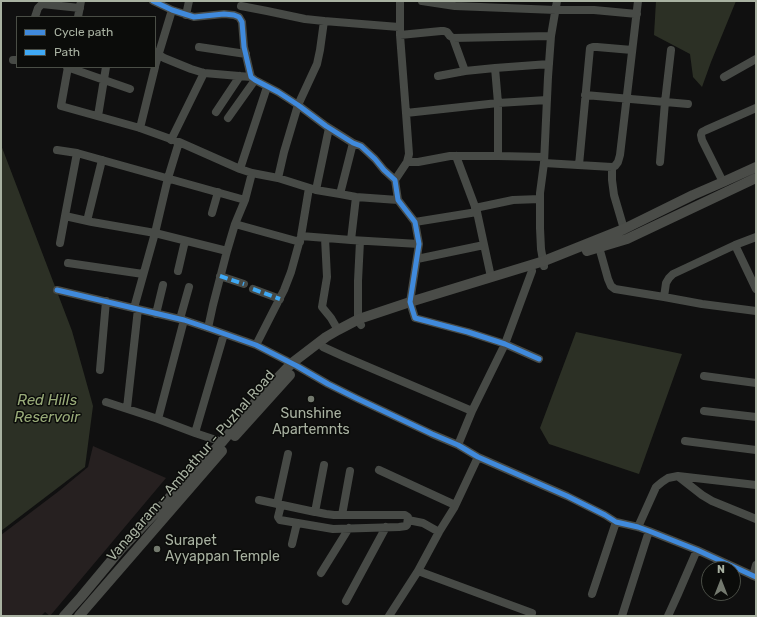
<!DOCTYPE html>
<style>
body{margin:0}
#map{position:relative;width:757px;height:617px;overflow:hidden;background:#101010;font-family:Rubik,sans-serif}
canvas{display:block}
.frame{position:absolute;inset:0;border:2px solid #a8b1a1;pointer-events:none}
.legend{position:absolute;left:16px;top:16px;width:140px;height:52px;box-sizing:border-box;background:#0b0c0a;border:1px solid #4a4e46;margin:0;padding:5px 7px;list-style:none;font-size:12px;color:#a8b1a1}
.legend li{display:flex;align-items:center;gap:8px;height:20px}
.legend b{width:20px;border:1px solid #4a4e46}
.north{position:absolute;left:701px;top:561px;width:40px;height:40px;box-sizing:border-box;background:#0b0c0a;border:1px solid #4a4e46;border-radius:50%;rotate:0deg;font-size:11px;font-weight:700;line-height:16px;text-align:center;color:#a8b1a1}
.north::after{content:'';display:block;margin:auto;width:14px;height:18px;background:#73796e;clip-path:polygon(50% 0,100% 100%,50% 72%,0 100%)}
</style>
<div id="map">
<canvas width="757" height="617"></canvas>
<div class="frame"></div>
<ul class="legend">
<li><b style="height:5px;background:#408adc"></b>Cycle path</li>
<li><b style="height:5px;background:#3fa9f5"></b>Path</li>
</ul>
<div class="north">N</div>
</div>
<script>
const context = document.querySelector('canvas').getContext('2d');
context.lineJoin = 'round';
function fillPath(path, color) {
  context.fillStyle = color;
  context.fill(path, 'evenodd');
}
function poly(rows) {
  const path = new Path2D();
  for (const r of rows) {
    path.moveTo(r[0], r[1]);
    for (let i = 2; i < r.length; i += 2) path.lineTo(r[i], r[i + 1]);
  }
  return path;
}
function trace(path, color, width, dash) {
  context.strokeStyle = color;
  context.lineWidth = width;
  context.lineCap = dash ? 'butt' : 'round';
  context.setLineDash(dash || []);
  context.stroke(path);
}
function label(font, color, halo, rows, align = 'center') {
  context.font = font + ' Rubik,sans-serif';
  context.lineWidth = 3;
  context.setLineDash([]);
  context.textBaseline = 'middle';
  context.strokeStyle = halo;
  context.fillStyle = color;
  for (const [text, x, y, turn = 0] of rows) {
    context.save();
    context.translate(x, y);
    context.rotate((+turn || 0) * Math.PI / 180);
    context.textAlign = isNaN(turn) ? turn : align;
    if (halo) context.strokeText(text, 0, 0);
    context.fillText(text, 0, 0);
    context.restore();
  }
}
const green = poly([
 [93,446,166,478,50,616,45,612,41,616,1,616,1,535,59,491,88,467]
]);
const water = poly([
 [656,1,736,1,711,62,702,87,693,77,690,54,654,35],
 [1,145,72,331,93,406,85,467,1,531],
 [576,332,682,354,639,474,549,444,540,428]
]);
const minor = poly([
 [153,1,172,10,194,17,224,14,234,15,239,17,242,22,244,47,251,77,255,80,278,92,298,105,326,126,353,143,361,146,375,159,384,170,395,180,398,200,415,222,419,244,410,302,415,318,468,332,505,344,539,359],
 [422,1,455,6,556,10,594,10,637,14],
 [241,6,267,11,305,19,324,21,399,27],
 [186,15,189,1],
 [35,17,38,8,42,4,80,8],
 [78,17,81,1],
 [400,35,441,31,444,31,447,32,450,36,453,38,465,71],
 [453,38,551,36],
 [199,47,246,54],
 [155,52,164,58,191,69,204,73,251,77],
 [13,60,17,60],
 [155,66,172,10],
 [67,67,130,89],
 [68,67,61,106,140,128,179,142,240,169,252,173,278,178,316,190,340,194,356,197,398,200],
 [495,68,498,103,498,156],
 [438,76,465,71,495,68,549,64],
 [724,77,756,59],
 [585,95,688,104],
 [216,112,240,76],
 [406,113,498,103,547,100],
 [98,116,106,67],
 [228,118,255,80],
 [140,128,155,67],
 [171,140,204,73],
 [57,150,77,153,102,160,245,200],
 [456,156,477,212,491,277],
 [407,162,418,162,450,156,498,156,544,157],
 [660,162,665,102,671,50],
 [544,163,612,167,615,166,618,162,620,155,638,1],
 [579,165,590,48,593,47,597,47,632,50],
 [612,167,612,180,614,195,624,229],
 [240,169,267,87],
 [278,178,284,152,298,105,317,64,320,50,324,21],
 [395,180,407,162,409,154,406,113,400,35,400,1],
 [723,182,702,140,701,135,702,132,706,130,756,108],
 [316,190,329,128],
 [340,194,353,143],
 [475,208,513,200,540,199],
 [212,213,218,192],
 [65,216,92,222,155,233,227,251],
 [87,221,102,160],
 [415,222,477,212],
 [235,224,300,242],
 [301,236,351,240,419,244],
 [325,238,327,277,322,307,331,318,338,330],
 [351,240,356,197],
 [360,241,358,281,358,320,361,325],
 [60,243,65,216,77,153],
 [735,245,756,237],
 [599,247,608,279,611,286,615,289,664,297,702,304,756,311],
 [417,259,484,245],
 [68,263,143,274],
 [544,266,541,249,540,228,540,193,544,163,548,77,551,36,557,1],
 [178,271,185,241],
 [220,276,244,284],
 [253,289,280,299],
 [57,290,184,320,208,328,256,345,297,366,328,384,356,398,432,434,458,445,478,457,567,496,605,515,616,522,638,527,649,531,697,550,756,577],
 [664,297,666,283,669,278,673,274,735,245,756,289],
 [134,308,155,233,168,178,179,142],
 [156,314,163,285],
 [180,319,189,287],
 [208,328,213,305,227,251,235,224,245,200,252,173],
 [256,345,284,290,291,272,301,236,309,188],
 [323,347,345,357,472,411],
 [100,370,106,301],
 [704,376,756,383],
 [106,402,158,419,195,433,222,442],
 [127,408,138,309],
 [704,411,756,417],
 [158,419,184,320],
 [195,433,224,334],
 [685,441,756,450],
 [458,445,472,411,505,344,532,271],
 [379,470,455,505],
 [679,477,702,495,712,501,756,519],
 [259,500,315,512,316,512,326,514,334,515,405,515,408,517,407,525,406,526,399,527,333,529,280,520,278,517,281,505],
 [277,504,288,454],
 [315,512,324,465],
 [342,515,350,471],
 [408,520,423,523,439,532],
 [638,527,656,487,662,482,668,478,678,476,756,485],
 [292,544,297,523],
 [418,571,532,613],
 [321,573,349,528],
 [753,576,756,565],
 [592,594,616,522],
 [346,601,386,527],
 [389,616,418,571,439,532,454,508,478,457],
 [622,616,649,531],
 [668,616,678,594,697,550]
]);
const major = poly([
 [587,251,627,239,756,178],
 [235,436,290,375],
 [64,616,81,597,121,549,222,442,263,393,292,363,326,337,338,330,359,319,410,302,544,261,624,229,693,195,723,182,756,167],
 [79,616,222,451]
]);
const quiet = poly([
 [220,276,244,284],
 [253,289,280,299]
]);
const cycleway = poly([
 [153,1,172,10,194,17,224,14,234,15,239,17,242,22,244,47,251,77,255,80,278,92,298,105,326,126,353,143,361,146,375,159,384,170,395,180,398,200,415,222,419,244,410,302,415,318,468,332,505,344,539,359],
 [57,290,184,320,208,328,256,345,297,366,328,384,356,398,432,434,458,445,478,457,567,496,605,515,616,522,638,527,649,531,697,550,756,577]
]);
const markers = [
 [311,399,4,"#73796e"],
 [157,549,4,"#73796e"]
];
const poiNames = [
 ["Sunshine",311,414],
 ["Apartemnts",311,430],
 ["Surapet",165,541,"left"],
 ["Ayyappan Temple",165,557,"left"]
];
const streetNames = [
 ["Vanagaram - Ambathur - Puzhal Road",191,466,-49]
];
const waterNames = [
 ["Red Hills",47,401],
 ["Reservoir",47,418]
];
fillPath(green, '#262020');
fillPath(water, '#2c3025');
trace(minor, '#474a46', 8);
trace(major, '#4a4c48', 10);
trace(quiet, '#3fa9f5', 4, [8, 4]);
trace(cycleway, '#408adc', 5);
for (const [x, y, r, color] of markers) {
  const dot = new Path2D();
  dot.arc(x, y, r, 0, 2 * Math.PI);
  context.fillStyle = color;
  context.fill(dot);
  trace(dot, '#0b0c0a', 1.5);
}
label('14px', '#a8b1a1', '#0b0c0a', poiNames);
label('14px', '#a8b1a1', '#0b0c0a', streetNames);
label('italic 15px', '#99ab79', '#0b0c0a', waterNames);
</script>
